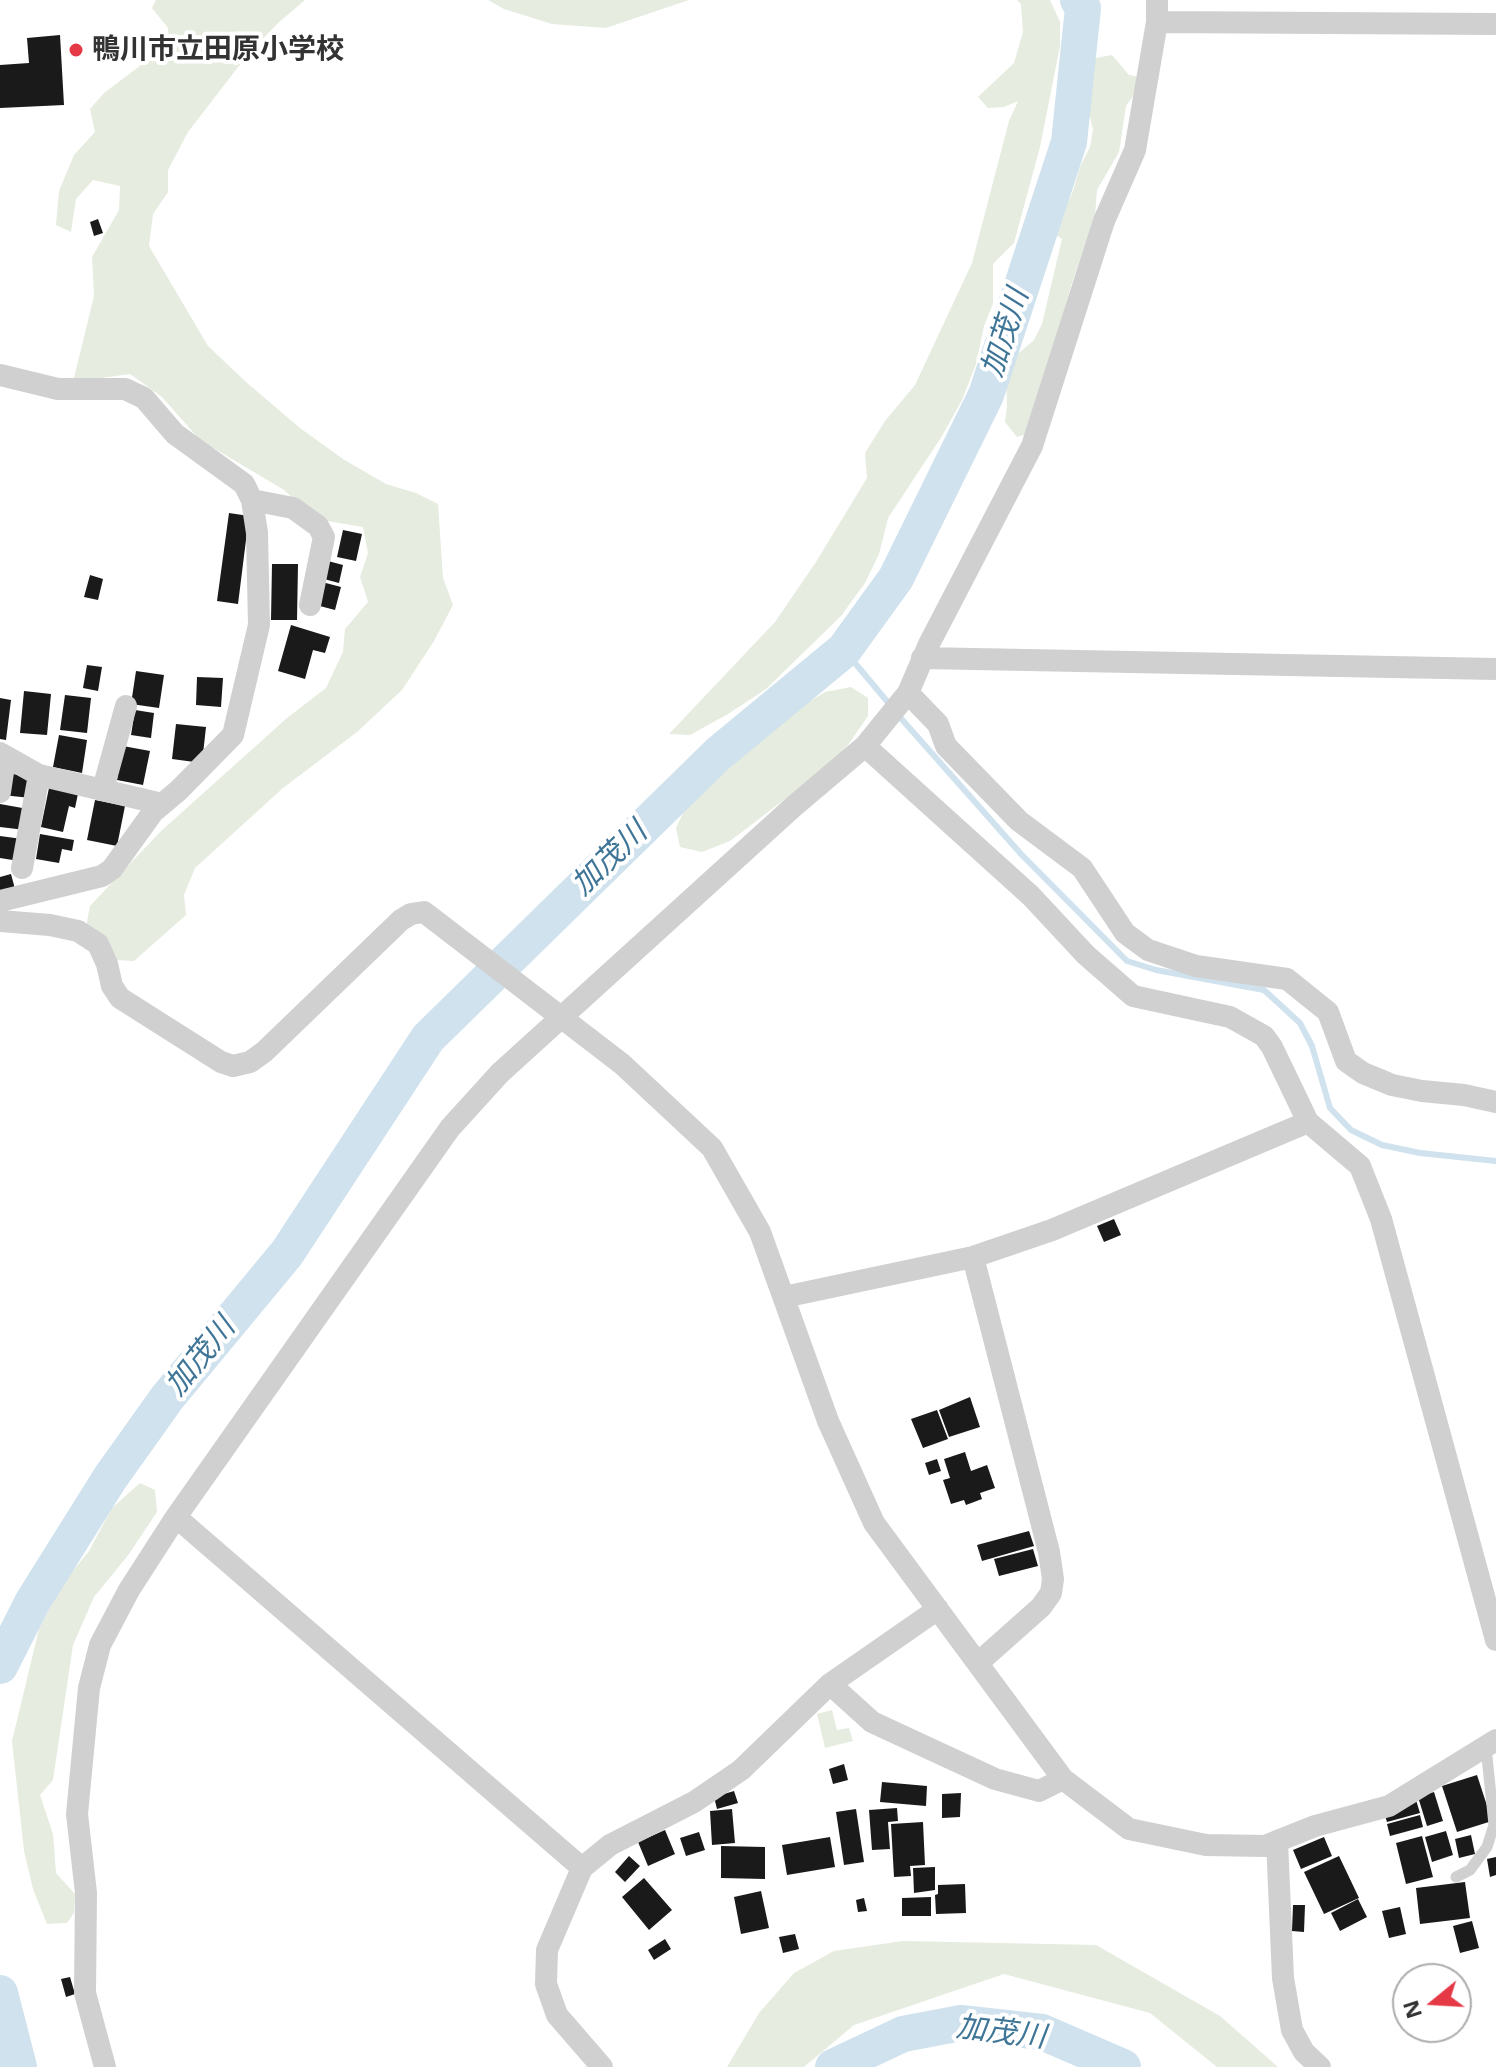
<!DOCTYPE html>
<meta charset="utf-8">
<style>
body{margin:0}
#map{position:relative;width:1496px;height:2067px;overflow:hidden;background:#fff;font-family:"Noto Sans",sans-serif}
canvas{display:block}
.north{position:absolute;left:1392px;top:1963px;width:80px;height:80px;box-sizing:border-box;background:#fff;border:2px solid #adadad;border-radius:50%;rotate:252deg;font-size:22px;font-weight:700;line-height:32px;text-align:center;color:#333}
.north::after{content:'';display:block;margin:auto;width:28px;height:36px;background:#e63946;clip-path:polygon(50% 0,100% 100%,50% 72%,0 100%)}
</style>
<div id="map">
<canvas width="1496" height="2067"></canvas>
<div class="north">N</div>
</div>
<script>
const context = document.querySelector('canvas').getContext('2d');
context.lineJoin = 'round';
function fillPath(path, color) {
  context.fillStyle = color;
  context.fill(path, 'evenodd');
}
function poly(rows) {
  const path = new Path2D();
  for (const r of rows) {
    path.moveTo(r[0], r[1]);
    for (let i = 2; i < r.length; i += 2) path.lineTo(r[i], r[i + 1]);
  }
  return path;
}
function trace(path, color, width, dash) {
  context.strokeStyle = color;
  context.lineWidth = width;
  context.lineCap = dash ? 'butt' : 'round';
  context.setLineDash(dash || []);
  context.stroke(path);
}
function label(font, color, halo, rows, align = 'center') {
  context.font = font + ' "Noto Sans","Noto Sans JP",sans-serif';
  context.lineWidth = 8;
  context.setLineDash([]);
  context.textBaseline = 'middle';
  context.strokeStyle = halo;
  context.fillStyle = color;
  for (const [text, x, y, turn = 0] of rows) {
    context.save();
    context.translate(x, y);
    context.rotate((+turn || 0) * Math.PI / 180);
    context.textAlign = isNaN(turn) ? turn : align;
    if (halo) context.strokeText(text, 0, 0);
    context.fillText(text, 0, 0);
    context.restore();
  }
}
const green = poly([
 [156,0,305,0,278,23,245,58,188,132,168,170,168,192,153,214,149,246,208,346,246,382,300,428,343,459,386,484,416,493,438,504,443,578,453,605,434,641,402,690,357,732,283,788,195,868,184,895,186,915,134,961,116,960,86,927,90,906,160,832,287,718,326,688,343,652,345,629,368,602,360,577,368,553,363,527,315,519,284,490,200,440,162,397,130,374,73,382,94,296,92,257,119,210,120,186,93,180,76,199,71,232,56,225,59,191,74,155,95,132,90,109,104,93,169,44,168,28,152,8],
 [488,0,689,0,606,28,552,24,504,9],
 [1017,0,1050,0,1060,22,1060,46,1040,147,1014,243,993,264,993,304,984,326,976,364,962,400,942,436,888,518,879,554,865,583,841,616,766,689,728,714,690,735,669,734,775,622,816,562,867,478,865,453,885,421,915,385,972,263,1009,121,1018,101,1004,107,988,108,978,97,1014,63,1023,32,1021,4],
 [1112,55,1129,75,1139,77,1133,96,1126,106,1119,152,1097,190,1095,216,1071,286,1050,363,1026,434,1017,437,1005,422,1007,406,1006,370,1014,357,1034,340,1042,324,1062,239,1052,233,1072,194,1080,167,1090,147,1093,129,1083,90,1087,68,1096,58],
 [851,687,868,698,868,716,848,745,827,767,730,841,702,852,680,847,676,828,690,798,720,768,792,712,825,692],
 [140,1483,155,1490,157,1512,129,1554,94,1597,73,1645,53,1780,40,1795,53,1834,56,1873,75,1894,74,1913,67,1923,47,1924,33,1889,24,1851,12,1741,39,1629,62,1584,89,1551,112,1508],
 [832,1710,837,1730,849,1728,853,1741,825,1748,817,1714],
 [903,1941,1096,1945,1220,2016,1278,2067,1217,2067,1150,2013,1004,1974,854,2025,804,2067,727,2067,759,2013,794,1973,834,1951]
]);
const stream = poly([
 [844,650,891,706],
 [898,715,1021,854,1127,961,1156,970,1264,990,1300,1023,1312,1046,1330,1108,1351,1130,1382,1145,1420,1153,1496,1161]
]);
const river = poly([
 [0,1666,33,1601,110,1478,167,1398,287,1253,428,1038,718,754,844,650,896,578,986,395,1069,142,1083,8,1078,0],
 [0,1993,19,2067],
 [833,2067,903,2034,961,2023,1042,2032,1123,2067]
]);
const building = poly([
 [60,35,64,105,0,108,0,65,29,63,27,38],
 [98,219,103,233,94,236,90,222],
 [229,513,249,516,238,604,217,601],
 [343,530,362,534,356,561,337,557],
 [328,561,343,565,339,583,324,579],
 [272,564,298,564,297,620,271,620],
 [90,575,103,579,98,600,84,597],
 [322,582,341,587,335,610,316,605],
 [291,625,330,637,325,653,313,650,305,679,278,671],
 [87,665,102,667,98,691,83,688],
 [136,671,164,675,159,708,131,704],
 [197,677,223,678,221,707,196,705],
 [24,691,51,694,47,735,20,733],
 [65,695,91,698,87,733,60,730],
 [0,698,11,700,6,740,0,739],
 [135,710,154,713,151,738,131,735],
 [176,724,206,727,202,763,172,759],
 [59,735,87,740,82,773,53,767],
 [123,746,150,751,143,785,117,780],
 [6,773,34,777,31,798,2,795],
 [50,783,79,789,75,808,69,806,63,832,41,827],
 [95,800,125,806,117,846,87,840],
 [0,804,28,809,25,830,0,827],
 [40,834,74,840,72,851,62,849,59,863,36,859],
 [0,836,22,839,19,861,0,858],
 [11,874,15,889,0,892,0,877],
 [1114,1219,1121,1235,1104,1242,1097,1226],
 [970,1397,980,1427,949,1437,939,1410],
 [937,1410,948,1439,923,1448,911,1419],
 [965,1452,971,1471,987,1465,995,1488,980,1493,982,1499,966,1505,964,1500,951,1504,943,1480,950,1478,944,1459],
 [937,1459,941,1471,929,1475,925,1463],
 [1029,1531,1034,1546,982,1561,977,1545],
 [1033,1549,1038,1566,999,1576,994,1559],
 [844,1764,848,1780,833,1784,829,1769],
 [1477,1775,1492,1821,1457,1832,1442,1786],
 [882,1782,927,1786,926,1806,880,1802],
 [734,1791,738,1803,717,1809,714,1797],
 [1434,1792,1443,1821,1427,1826,1418,1797],
 [961,1793,960,1817,942,1818,942,1794],
 [1416,1800,1420,1813,1387,1822,1383,1810],
 [897,1808,898,1821,888,1822,890,1849,872,1850,869,1810],
 [732,1809,735,1843,712,1845,710,1811],
 [856,1809,864,1862,844,1865,836,1812],
 [1420,1815,1423,1827,1390,1836,1387,1824],
 [923,1822,925,1865,910,1866,911,1876,894,1877,891,1824],
 [665,1830,675,1854,648,1866,638,1842],
 [1446,1831,1453,1855,1432,1862,1425,1837],
 [699,1832,705,1850,686,1856,680,1838],
 [1471,1835,1475,1854,1459,1858,1455,1839],
 [1422,1836,1433,1877,1406,1884,1396,1843],
 [830,1837,835,1867,787,1875,782,1845],
 [1324,1837,1332,1856,1301,1869,1293,1850],
 [721,1846,765,1847,765,1879,721,1878],
 [629,1856,640,1866,625,1882,615,1872],
 [1339,1856,1359,1898,1324,1914,1304,1872],
 [1496,1857,1496,1875,1490,1877,1487,1859],
 [935,1867,935,1890,914,1893,913,1868],
 [644,1878,672,1910,649,1930,622,1897],
 [1465,1882,1470,1918,1420,1924,1416,1888],
 [965,1884,966,1913,936,1914,935,1895,938,1894,938,1885],
 [761,1891,769,1928,741,1934,734,1897],
 [931,1897,931,1916,902,1916,902,1898],
 [864,1898,867,1911,858,1912,856,1900],
 [1358,1899,1367,1917,1340,1931,1331,1913],
 [1293,1905,1305,1905,1304,1932,1292,1931],
 [1400,1907,1406,1934,1389,1938,1382,1911],
 [1472,1921,1479,1948,1460,1953,1453,1926],
 [795,1934,799,1949,783,1953,779,1937],
 [665,1939,671,1949,654,1960,648,1950],
 [70,1977,75,1994,66,1997,61,1979]
]);
const lane = poly([
 [1456,1877,1470,1870,1487,1847,1494,1825,1486,1747]
]);
const street = poly([
 [1157,22,1496,24],
 [0,375,58,389,125,389,144,398,175,434,244,484,252,500,257,533,259,625,233,735,179,790,153,812,112,869,102,876,0,901],
 [252,500,293,508,318,526,324,537,310,605],
 [922,658,1496,669],
 [908,693,938,724,946,746,1019,821,1082,868,1125,933,1148,950,1196,966,1287,979,1328,1012,1346,1061,1363,1073,1392,1085,1422,1091,1464,1095,1496,1102],
 [865,746,1031,896,1086,955,1133,996,1230,1017,1264,1036,1272,1047,1308,1122,1360,1166,1381,1219,1496,1640],
 [0,753,39,775,162,804],
 [103,789,126,706],
 [0,792,3,772,9,758],
 [22,868,39,775],
 [0,921,50,925,78,931,98,944,107,964,112,986,120,998,221,1062,233,1066,250,1062,264,1052,401,920,411,914,424,912,622,1064,712,1148,760,1232,828,1421,874,1523,1063,1779,1129,1829,1206,1845,1265,1846,1315,1826,1389,1806,1496,1740],
 [973,1257,1049,1552,1053,1579,1051,1593,1041,1607,978,1663],
 [784,1297,973,1257,1052,1230,1308,1122],
 [176,1517,582,1868],
 [830,1684,872,1722,995,1779,1039,1791,1063,1779],
 [1277,1841,1283,1978,1292,2030,1304,2052,1320,2067],
 [105,2067,85,1993,86,1893,77,1814,89,1688,100,1645,129,1590,176,1517,450,1128,500,1073,793,807,865,746,908,693,929,644,1032,446,1104,221,1135,150,1157,22,1157,0],
 [602,2067,557,2015,546,1984,547,1950,582,1868,610,1845,694,1802,741,1770,830,1684,938,1609]
]);
const markers = [
 [76,50,8,"#e63946"]
];
const poiNames = [
 ["鴨川市立田原小学校",92,50]
];
const waterNames = [
 ["加茂川",1006,333,-72],
 ["加茂川",610,859,-44],
 ["加茂川",201,1357,-51],
 ["加茂川",1001,2033,7]
];
fillPath(green, '#e6ecdf');
trace(stream, '#cfe2ee', 6);
trace(river, '#cfe2ee', 36);
fillPath(building, '#1a1a1a');
trace(lane, '#d0d0d0', 11);
trace(street, '#d0d0d0', 22);
for (const [x, y, r, color] of markers) {
  const dot = new Path2D();
  dot.arc(x, y, r, 0, 2 * Math.PI);
  context.fillStyle = color;
  context.fill(dot);
  trace(dot, '#fff', 3);
}
label('bold 28px', '#333', '#fff', poiNames, 'left');
label('italic 30px', '#3f7597', '#fff', waterNames);
</script>
